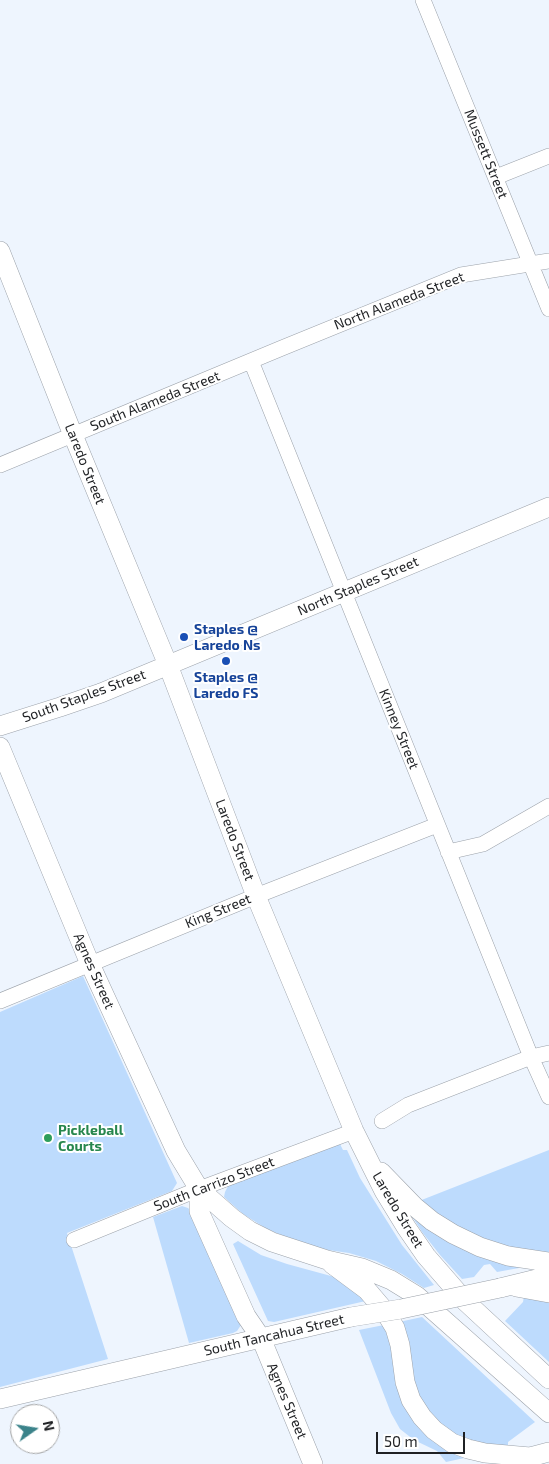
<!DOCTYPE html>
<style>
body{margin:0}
#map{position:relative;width:549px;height:1464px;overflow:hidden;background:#eef5fe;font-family:"Exo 2",sans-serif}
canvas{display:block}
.north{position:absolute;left:10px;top:1404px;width:50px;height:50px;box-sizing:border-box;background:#fff;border:1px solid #a5a6a7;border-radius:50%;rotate:77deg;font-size:14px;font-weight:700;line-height:20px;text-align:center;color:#1f2124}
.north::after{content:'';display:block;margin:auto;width:18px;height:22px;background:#3b838a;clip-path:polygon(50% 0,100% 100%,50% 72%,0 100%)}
.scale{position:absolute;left:376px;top:1432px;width:89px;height:22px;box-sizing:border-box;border:2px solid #1f2124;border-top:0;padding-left:6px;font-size:15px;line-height:18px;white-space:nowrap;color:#1f2124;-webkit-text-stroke:4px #fff;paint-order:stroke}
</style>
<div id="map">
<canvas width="549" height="1464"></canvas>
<div class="north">N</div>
<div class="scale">50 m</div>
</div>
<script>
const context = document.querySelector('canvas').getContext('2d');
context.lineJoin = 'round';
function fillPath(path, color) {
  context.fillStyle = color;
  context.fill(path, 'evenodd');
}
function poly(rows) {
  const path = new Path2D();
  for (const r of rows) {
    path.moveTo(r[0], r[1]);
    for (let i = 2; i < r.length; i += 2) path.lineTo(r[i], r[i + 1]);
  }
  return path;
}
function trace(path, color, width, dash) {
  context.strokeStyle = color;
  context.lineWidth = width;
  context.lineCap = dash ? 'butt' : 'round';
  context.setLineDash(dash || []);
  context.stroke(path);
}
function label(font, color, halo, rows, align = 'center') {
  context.font = font + ' "Exo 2",sans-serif';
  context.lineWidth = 4;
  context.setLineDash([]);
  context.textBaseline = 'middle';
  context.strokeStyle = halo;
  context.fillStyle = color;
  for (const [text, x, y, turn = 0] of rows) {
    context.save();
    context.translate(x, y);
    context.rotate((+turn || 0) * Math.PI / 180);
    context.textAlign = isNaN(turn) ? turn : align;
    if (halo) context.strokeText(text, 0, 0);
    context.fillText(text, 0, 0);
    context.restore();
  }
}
const green = poly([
 [83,976,177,1183,172,1191,67,1233,108,1359,0,1387,0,1012],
 [337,1144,340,1144,343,1150,347,1150,360,1178,402,1245,434,1285,424,1288,402,1274,376,1261,349,1253,321,1249,295,1241,267,1229,243,1214,224,1197,225,1192,229,1184],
 [549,1150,549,1253,535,1253,486,1241,453,1225,419,1201],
 [182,1206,188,1208,193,1213,241,1318,241,1325,237,1331,233,1333,189,1343,153,1217],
 [416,1214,520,1264,519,1268,497,1272,490,1264,484,1265,474,1277,462,1279,440,1255,422,1232,413,1218],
 [238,1241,261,1255,287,1264,342,1279,370,1300,274,1322,268,1321,233,1244],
 [524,1296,549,1297,549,1362,505,1321,523,1302],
 [422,1317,535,1422,508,1442,508,1446,479,1445,445,1432,417,1399,399,1322],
 [389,1324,405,1397,469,1457,446,1462,437,1451,414,1440,400,1429,391,1413,359,1330]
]);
const minor = poly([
 [423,0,549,309],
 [496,177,549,156],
 [251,361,531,1057,549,1097],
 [0,465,282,348,461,275,549,261],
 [448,852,483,844,549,806],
 [0,1001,256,896,437,825],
 [382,1121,408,1105,531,1057,549,1053],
 [74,1240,199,1189,354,1131]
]);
const major = poly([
 [0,251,73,435,168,665,256,896,354,1131,384,1191,406,1227,426,1256,466,1302,549,1379],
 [0,726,60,707,101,693,549,507],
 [0,747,90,964,176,1151,199,1189,232,1218,250,1231,272,1242,327,1260,362,1268,391,1280,417,1296,549,1413],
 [381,1172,415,1207,432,1221,453,1234,480,1247,508,1256,549,1262],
 [199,1189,199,1211,246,1316,261,1338,313,1464],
 [332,1264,367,1290,384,1310,395,1328,400,1345,405,1382,411,1400,422,1417,434,1430,452,1443,468,1449,485,1453,530,1457],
 [516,1287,549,1293],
 [500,1288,549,1276],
 [0,1399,351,1317],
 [519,1460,549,1452]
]);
const majorBridge = poly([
 [351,1317,401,1309,500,1288]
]);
const markers = [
 [184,637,5,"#1a4fb4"],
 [226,661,5,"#1a4fb4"],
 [48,1138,5,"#2e9e5b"]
];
const streetNames = [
 ["Mussett Street",486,154,68],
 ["North Alameda Street",399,301,-21],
 ["South Alameda Street",155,401,-22],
 ["Laredo Street",85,464,68],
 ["North Staples Street",358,586,-23],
 ["South Staples Street",84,696,-20],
 ["Kinney Street",399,729,68],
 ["Laredo Street",235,840,69],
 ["King Street",218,911,-22],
 ["Agnes Street",94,971,66],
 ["South Carrizo Street",214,1184,-21],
 ["Laredo Street",398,1210,59],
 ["South Tancahua Street",274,1335,-13],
 ["Agnes Street",287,1401,67]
];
const transitNames = [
 ["Staples @",194,629],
 ["Laredo Ns",194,645],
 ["Staples @",226,677,"center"],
 ["Laredo FS",226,693,"center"]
];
const leisureNames = [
 ["Pickleball",58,1130],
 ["Courts",58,1146]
];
fillPath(green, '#bddbfd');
trace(minor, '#9ca2aa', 16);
trace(major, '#9ca2aa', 20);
trace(minor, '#fff', 15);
trace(major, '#fff', 19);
trace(majorBridge, '#9ca2aa', 20, []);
trace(majorBridge, '#fff', 19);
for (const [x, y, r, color] of markers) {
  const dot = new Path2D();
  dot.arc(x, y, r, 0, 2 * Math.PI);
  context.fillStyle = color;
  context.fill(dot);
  trace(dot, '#fff', 2);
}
label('14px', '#1f2124', '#fff', streetNames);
label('bold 14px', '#164399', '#fff', transitNames, 'left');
label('bold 14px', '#27864d', '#fff', leisureNames, 'left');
</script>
